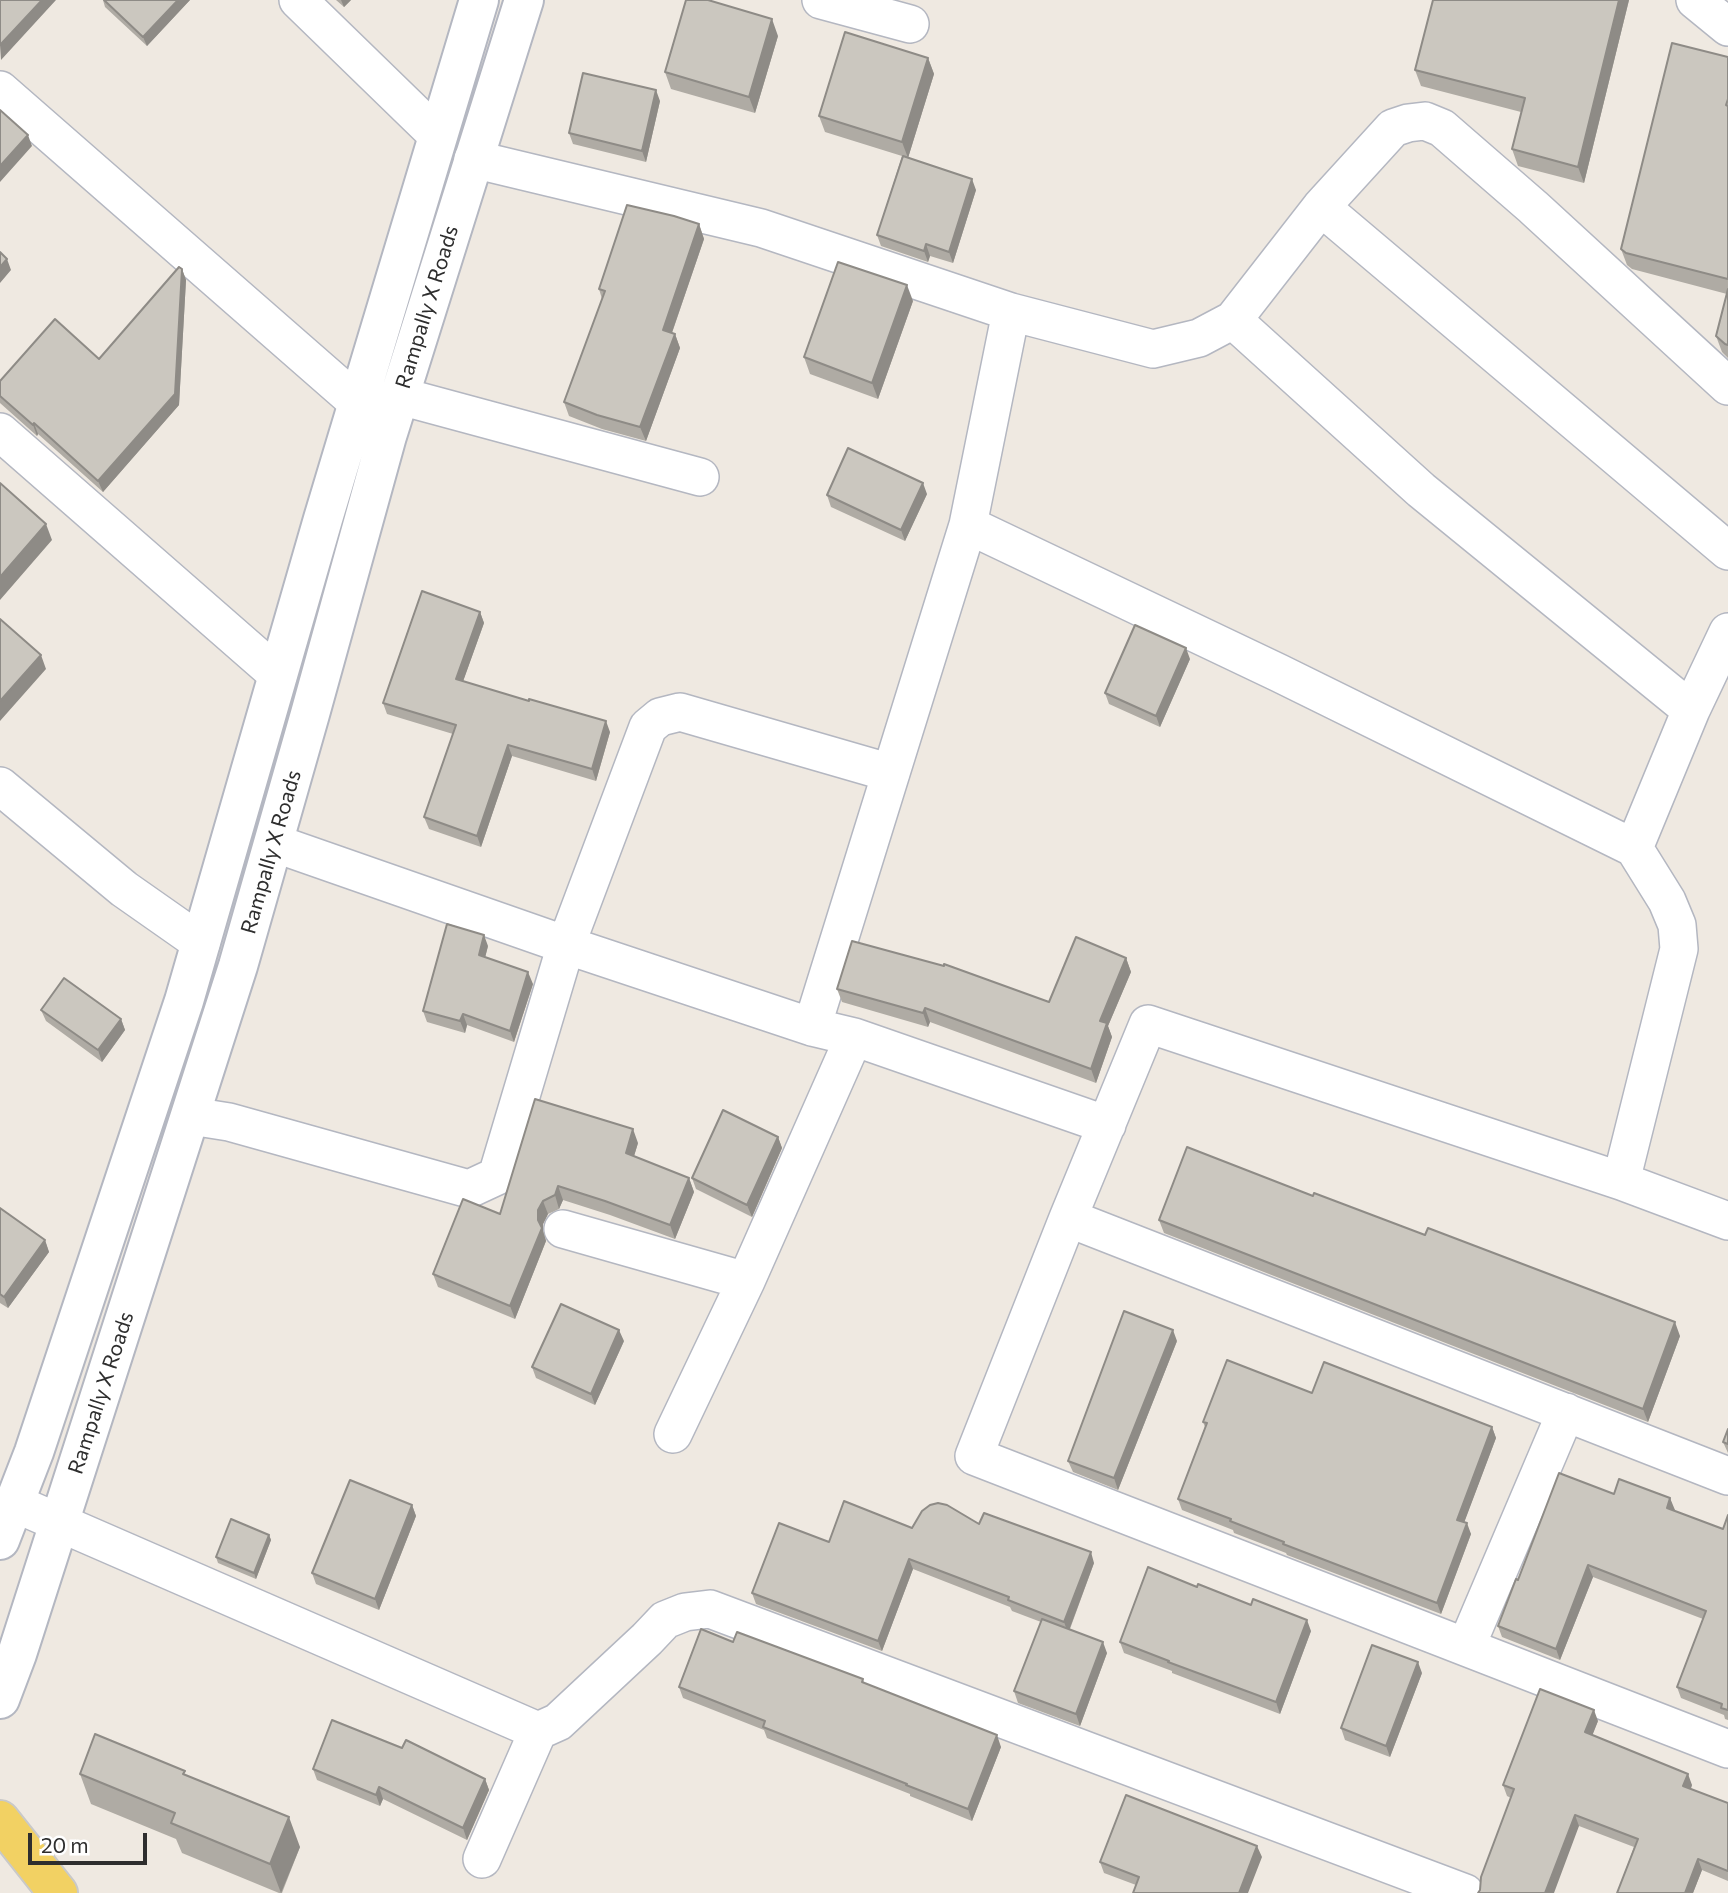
<!DOCTYPE html>
<style>
body{margin:0}
#map{position:relative;width:1728px;height:1893px;overflow:hidden;background:#efe9e1;font-family:Commissioner,sans-serif}
canvas{display:block}
.scale{position:absolute;left:28px;top:1833px;width:119px;height:32px;box-sizing:border-box;border:4px solid #2e2e2e;border-top:0;padding-left:9px;font-size:21px;line-height:24px;white-space:nowrap;color:#2e2e2e;-webkit-text-stroke:5px #fff;paint-order:stroke}
</style>
<div id="map">
<canvas width="1728" height="1893"></canvas>
<div class="scale">20 m</div>
</div>
<script>
const context = document.querySelector('canvas').getContext('2d');
context.lineJoin = 'round';
function poly(rows) {
  const path = new Path2D();
  for (const r of rows) {
    path.moveTo(r[0], r[1]);
    for (let i = 2; i < r.length; i += 2) path.lineTo(r[i], r[i + 1]);
  }
  return path;
}
function trace(path, color, width, dash) {
  context.strokeStyle = color;
  context.lineWidth = width;
  context.lineCap = dash ? 'butt' : 'round';
  context.setLineDash(dash || []);
  context.stroke(path);
}
function fillPath(path, color) {
  context.fillStyle = color;
  context.fill(path, 'evenodd');
}
function label(font, color, halo, rows, align = 'center') {
  context.font = font + ' Commissioner,sans-serif';
  context.lineWidth = 5;
  context.setLineDash([]);
  context.textBaseline = 'middle';
  context.strokeStyle = halo;
  context.fillStyle = color;
  for (const [text, x, y, turn = 0] of rows) {
    context.save();
    context.translate(x, y);
    context.rotate((+turn || 0) * Math.PI / 180);
    context.textAlign = isNaN(turn) ? turn : align;
    if (halo) context.strokeText(text, 0, 0);
    context.fillText(text, 0, 0);
    context.restore();
  }
}
const street = poly([
 [298,0,438,136],
 [821,0,910,24],
 [1695,0,1728,27],
 [0,90,358,403],
 [473,159,761,228,1011,312,1153,349,1199,338,1233,320,1421,490,1691,710],
 [1321,207,1728,551],
 [1233,320,1321,207,1393,128,1408,123,1425,121,1442,128,1533,207,1728,386],
 [400,396,700,477],
 [0,432,278,675],
 [968,525,1279,673,1634,848,1667,901,1677,925,1679,949,1621,1181],
 [0,786,124,889,201,943],
 [274,843,566,945,812,1027,854,1037,1107,1125],
 [1634,848,1691,710,1728,632],
 [812,1027,968,525,1011,312],
 [191,1116,229,1122,469,1189,497,1176,566,945,648,727,660,717,680,712,891,773],
 [1068,1218,1728,1476],
 [1728,1221,1621,1181,1148,1024,1068,1218,974,1456,1728,1749],
 [563,1229,746,1281],
 [673,1434,746,1281,854,1037],
 [14,1503,538,1731,558,1722,647,1639,665,1620,685,1612,710,1609,1465,1893],
 [1466,1647,1566,1412],
 [482,1859,538,1731]
]);
const secondary = poly([
 [0,1540,34,1452,184,1001,323,519,479,0],
 [0,1699,17,1654,238,966,310,714,387,436,524,0]
]);
const primary = poly([
 [0,1820,58,1893]
]);
const wall = poly([
 [103,0,190,0,147,46,105,7],
 [336,0,351,0,344,7],
 [1629,0,1584,183,1518,166,1512,149,1521,112,1421,86,1415,70],
 [778,36,755,113,671,89,665,72],
 [1728,57,1728,358,1722,352,1716,336,1727,294,1632,269,1627,265,1621,249],
 [928,58,934,74,908,158,976,190,953,263,930,256,928,262,881,246,877,235,902,156,825,132,819,116],
 [660,101,646,162,573,144,569,133],
 [699,224,704,239,672,333,675,334,680,348,646,441,602,429,569,416,564,402,602,299,599,289],
 [182,269,186,280,179,405,103,492,38,434,37,436,0,403,0,381,99,359],
 [913,301,878,399,810,374,804,357],
 [927,494,905,541,831,507,827,495],
 [480,612,484,623,463,681,610,732,596,781,512,756,481,847,429,829,424,817,453,734,387,714,383,703],
 [1190,659,1160,727,1109,704,1105,693],
 [488,946,485,957,533,984,514,1042,467,1025,465,1033,427,1022,423,1011],
 [1126,958,1131,972,1108,1026,1112,1037,1096,1083,930,1022,928,1027,842,1002,837,989,1049,1002],
 [41,1010,121,1019,125,1030,102,1062,46,1021],
 [778,1137,782,1148,752,1217,696,1189,692,1178],
 [638,1143,634,1156,689,1178,694,1192,675,1239,610,1215,563,1200,559,1209,548,1214,543,1224,543,1231,546,1241,515,1319,438,1287,433,1274,500,1214],
 [1313,1196,1680,1336,1648,1422,1164,1233,1159,1220],
 [0,1208,45,1240,49,1252,8,1308,0,1303],
 [624,1341,595,1405,536,1378,532,1367],
 [1177,1341,1118,1490,1073,1472,1068,1461],
 [1312,1393,1492,1427,1496,1438,1464,1522,1471,1534,1441,1614,1287,1555,1286,1553,1234,1533,1233,1530,1182,1510,1178,1499,1205,1427,1203,1422],
 [1728,1429,1728,1453,1723,1442],
 [1614,1494,1670,1498,1674,1511,1723,1529,1728,1515,1728,1720,1725,1719,1724,1715,1681,1698,1677,1687,1703,1619,1593,1577,1560,1660,1502,1637,1498,1626,1518,1580],
 [412,1505,416,1516,379,1610,316,1584,312,1573],
 [979,1524,1094,1563,1070,1629,1107,1653,1080,1726,1018,1703,1014,1691,1041,1622,1012,1611,1010,1607,913,1569,882,1651,756,1604,752,1593,829,1542,912,1528],
 [269,1535,271,1540,256,1579,218,1563,216,1557],
 [1311,1631,1280,1714,1172,1673,1172,1671,1124,1653,1120,1642],
 [733,1642,863,1679,864,1683,1001,1747,972,1821,910,1796,910,1794,767,1738,764,1730,683,1698,679,1687],
 [1422,1673,1390,1757,1345,1740,1341,1728],
 [1598,1721,1592,1735,1692,1785,1691,1789,1728,1803,1728,1881,1702,1870,1693,1893,1617,1893,1634,1847,1579,1826,1480,1890,1511,1798,1507,1796,1503,1785],
 [402,1748,485,1779,489,1790,467,1840,383,1799,380,1806,317,1780,313,1769],
 [80,1774,186,1776,300,1847,282,1893,279,1893,182,1853,176,1839,91,1804],
 [1262,1857,1136,1885,1104,1873,1100,1862]
]);
const shadedWall = poly([
 [42,0,56,0,1,60,0,45],
 [178,0,190,0,147,46,143,37],
 [341,0,351,0,344,7],
 [1619,0,1629,0,1584,183,1578,167],
 [772,19,778,36,755,113,749,97],
 [928,58,934,74,908,158,902,142],
 [656,90,660,101,646,162,642,151],
 [28,135,32,146,0,182,0,166],
 [972,179,976,190,953,263,949,252],
 [699,224,704,239,668,344,663,330],
 [926,244,930,256,928,262,924,251],
 [7,259,11,270,0,283,0,267],
 [182,269,186,280,179,405,103,492,98,481],
 [907,285,913,301,878,399,872,383],
 [675,334,680,348,646,441,640,427],
 [34,423,38,434,37,436,33,425],
 [923,483,927,494,905,541,901,530],
 [46,524,52,540,0,600,0,577],
 [480,612,484,623,460,690,456,679],
 [1186,648,1190,659,1160,727,1156,716],
 [41,655,46,669,0,721,0,701],
 [606,721,610,732,596,781,592,769],
 [508,745,512,756,481,847,477,836],
 [484,935,488,946,483,966,479,955],
 [1126,958,1131,972,1108,1026,1112,1037,1096,1083,1091,1069,1100,1021],
 [528,972,533,984,514,1042,510,1031],
 [925,1008,930,1022,928,1027,923,1013],
 [463,1014,467,1025,465,1033,460,1021],
 [121,1019,125,1030,102,1062,98,1050],
 [633,1129,638,1143,631,1166,626,1153],
 [778,1137,782,1148,752,1217,747,1205],
 [689,1178,694,1192,675,1239,670,1225],
 [558,1186,563,1200,559,1209,555,1195],
 [543,1201,548,1214,543,1224,543,1231,546,1241,515,1319,510,1306,538,1220,538,1210],
 [45,1240,49,1252,8,1308,4,1297],
 [1675,1322,1680,1336,1648,1422,1643,1409],
 [619,1330,624,1341,595,1405,591,1394],
 [1173,1330,1177,1341,1118,1490,1114,1478],
 [1492,1427,1496,1438,1461,1531,1457,1520],
 [1670,1498,1675,1510,1671,1519,1667,1508],
 [412,1505,416,1516,379,1610,375,1599],
 [1467,1523,1471,1534,1441,1614,1437,1603],
 [269,1535,271,1540,256,1579,254,1573],
 [1091,1552,1094,1563,1068,1633,1064,1622],
 [909,1559,913,1569,882,1651,878,1641],
 [1588,1565,1593,1577,1560,1660,1556,1649],
 [1307,1620,1311,1631,1280,1714,1276,1702],
 [1103,1642,1107,1653,1080,1726,1076,1714],
 [1418,1662,1422,1673,1390,1757,1386,1746],
 [1594,1710,1598,1721,1589,1744,1585,1732],
 [997,1735,1001,1747,972,1821,968,1809],
 [1688,1774,1692,1785,1687,1797,1683,1786],
 [485,1779,489,1790,467,1840,463,1828],
 [379,1787,383,1799,380,1806,376,1795],
 [1575,1815,1579,1826,1554,1893,1545,1893],
 [289,1817,300,1847,281,1893,270,1864],
 [1257,1846,1262,1857,1248,1893,1239,1893],
 [1698,1859,1702,1870,1693,1893,1685,1893]
]);
const building = poly([
 [0,0,42,0,0,45,0,0],
 [104,0,178,0,143,37,104,0],
 [686,0,708,0,772,19,749,97,665,72,686,0],
 [1433,0,1619,0,1578,167,1512,149,1525,98,1415,70,1433,0],
 [845,32,928,58,902,142,819,116,845,32],
 [1672,43,1728,57,1728,99,1726,105,1728,106,1728,279,1626,253,1621,249,1672,43],
 [583,73,656,90,642,151,569,133,583,73],
 [0,110,28,135,0,166,0,110],
 [903,156,972,179,949,252,926,244,924,251,877,235,903,156],
 [627,205,674,216,699,224,663,330,675,334,640,427,597,415,564,402,605,291,599,289,627,205],
 [0,252,7,259,0,267,0,252],
 [838,262,907,285,872,383,804,357,838,262],
 [179,267,182,269,175,394,98,481,34,423,33,425,0,396,0,381,55,319,99,359,179,267],
 [1728,289,1728,345,1725,344,1716,336,1728,289],
 [848,448,923,483,901,530,827,495,848,448],
 [0,483,46,524,0,577,0,483],
 [422,591,480,612,456,679,529,701,529,699,606,721,592,769,508,745,477,836,424,817,456,725,383,703,422,591],
 [0,619,41,655,0,701,0,619],
 [1135,625,1186,648,1156,716,1105,693,1135,625],
 [447,924,484,935,479,955,528,972,510,1031,463,1014,460,1021,423,1011,447,924],
 [1076,937,1126,958,1100,1021,1107,1023,1091,1069,925,1008,923,1013,837,989,852,941,944,966,944,964,1049,1002,1076,937],
 [64,978,121,1019,98,1050,41,1010,64,978],
 [535,1099,633,1129,626,1153,689,1178,670,1225,605,1201,558,1186,555,1195,543,1201,538,1210,538,1220,542,1228,510,1306,433,1274,463,1199,500,1214,535,1099],
 [723,1110,778,1137,747,1205,692,1178,723,1110],
 [1187,1147,1313,1196,1314,1193,1425,1235,1428,1228,1675,1322,1643,1409,1159,1220,1187,1147],
 [0,1208,45,1240,4,1297,0,1294,0,1208],
 [561,1304,619,1330,591,1394,532,1367,561,1304],
 [1124,1311,1173,1330,1114,1478,1068,1461,1124,1311],
 [1227,1360,1312,1393,1324,1362,1492,1427,1457,1520,1467,1523,1437,1603,1283,1544,1284,1542,1230,1521,1231,1519,1178,1499,1207,1423,1203,1422,1227,1360],
 [1728,1429,1728,1444,1723,1442,1728,1429],
 [1559,1473,1614,1494,1619,1479,1670,1498,1667,1508,1723,1529,1728,1515,1728,1710,1721,1708,1722,1704,1677,1687,1706,1611,1588,1565,1556,1649,1498,1626,1516,1579,1518,1580,1559,1473],
 [350,1480,412,1505,375,1599,312,1573,350,1480],
 [844,1501,912,1528,922,1511,930,1505,938,1503,947,1505,979,1524,984,1513,1091,1552,1064,1622,1008,1600,1009,1597,909,1559,878,1641,752,1593,779,1523,829,1542,844,1501],
 [231,1519,269,1535,254,1573,216,1557,231,1519],
 [1148,1567,1197,1587,1198,1584,1251,1605,1253,1599,1307,1620,1276,1702,1168,1662,1169,1661,1120,1642,1148,1567],
 [1042,1619,1103,1642,1076,1714,1014,1691,1042,1619],
 [701,1629,733,1642,737,1632,863,1679,862,1682,997,1735,968,1809,906,1785,907,1784,763,1727,765,1721,679,1687,701,1629],
 [1372,1645,1418,1662,1386,1746,1341,1728,1372,1645],
 [1540,1689,1594,1710,1585,1732,1688,1774,1683,1786,1728,1803,1728,1871,1698,1859,1685,1893,1617,1893,1638,1839,1575,1815,1545,1893,1478,1893,1480,1890,1481,1877,1514,1789,1503,1785,1540,1689],
 [332,1720,402,1748,406,1740,485,1779,463,1828,379,1787,376,1795,313,1769,332,1720],
 [95,1734,185,1771,183,1774,289,1817,270,1864,171,1823,175,1813,80,1774,95,1734],
 [1126,1795,1257,1846,1239,1893,1133,1893,1139,1877,1100,1862,1126,1795]
]);
const streetNames = [
 ["Rampally X Roads",427,307,-73],
 ["Rampally X Roads",271,852,-74],
 ["Rampally X Roads",101,1393,-72]
];
trace(street, '#b4b7c1', 40);
trace(secondary, '#b4b7c1', 42);
trace(primary, '#c9c9c9', 42);
trace(street, '#fff', 37);
trace(secondary, '#fff', 38);
trace(primary, '#f2d163', 38);
fillPath(wall, '#afaba4');
fillPath(shadedWall, '#8e8b86');
fillPath(building, '#cbc7bf');
trace(building, '#8e8b86', 2);
label('21px', '#2e2e2e', '#fff', streetNames);
</script>
